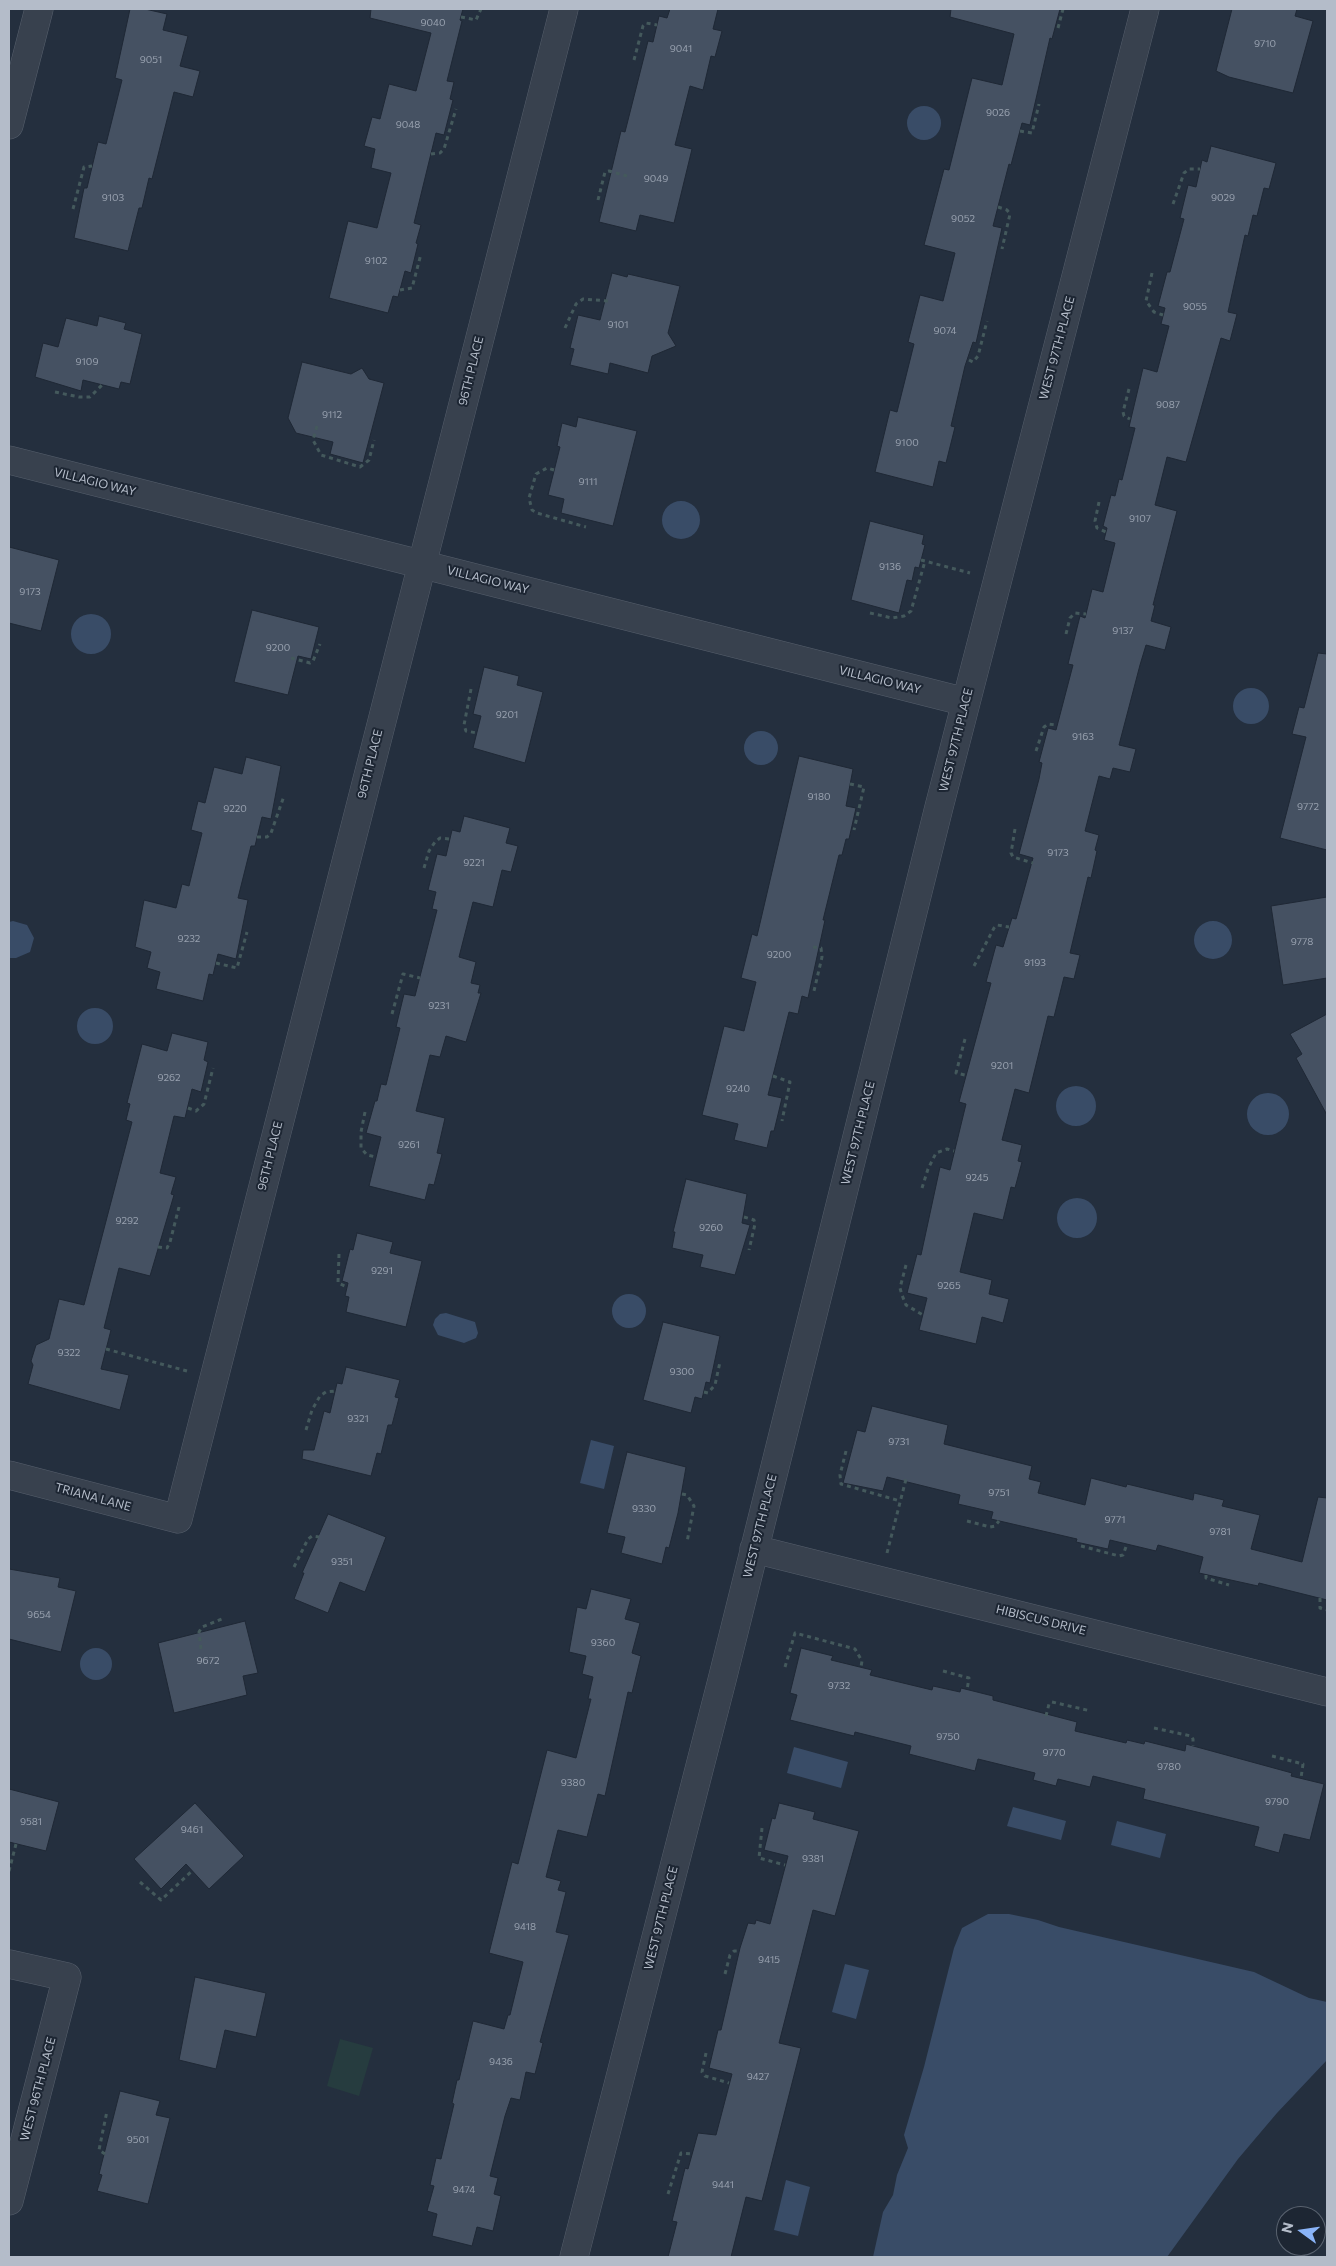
<!DOCTYPE html>
<style>
body{margin:0}
#map{position:relative;width:1336px;height:2266px;overflow:hidden;background:#242f3e;font-family:Commissioner,sans-serif}
canvas{display:block}
.frame{position:absolute;inset:0;border:10px solid #b4bcc9;pointer-events:none}
.north{position:absolute;left:1276px;top:2206px;width:50px;height:50px;box-sizing:border-box;background:#1d2633;border:1px solid #59626f;border-radius:50%;rotate:284deg;font-size:14px;font-weight:700;line-height:20px;text-align:center;color:#b4bcc9}
.north::after{content:'';display:block;margin:auto;width:18px;height:22px;background:#8ab4f8;clip-path:polygon(50% 0,100% 100%,50% 72%,0 100%)}
</style>
<div id="map">
<canvas width="1336" height="2266"></canvas>
<div class="frame"></div>
<div class="north">N</div>
</div>
<script>
const context = document.querySelector('canvas').getContext('2d');
context.lineJoin = 'round';
function fillPath(path, color) {
  context.fillStyle = color;
  context.fill(path, 'evenodd');
}
function poly(rows) {
  const path = new Path2D();
  for (const r of rows) {
    if (r.length === 3) {
      path.moveTo(r[0] + r[2], r[1]);
      path.arc(r[0], r[1], r[2], 0, 2 * Math.PI);
      continue;
    }
    path.moveTo(r[0], r[1]);
    for (let i = 2; i < r.length; i += 2) path.lineTo(r[i], r[i + 1]);
  }
  return path;
}
function trace(path, color, width, dash) {
  context.strokeStyle = color;
  context.lineWidth = width;
  context.lineCap = dash ? 'butt' : 'round';
  context.setLineDash(dash || []);
  context.stroke(path);
}
function label(font, color, halo, rows, align = 'center') {
  context.font = font + ' Commissioner,sans-serif';
  context.lineWidth = 4;
  context.setLineDash([]);
  context.textBaseline = 'middle';
  context.strokeStyle = halo;
  context.fillStyle = color;
  for (const [text, x, y, turn = 0] of rows) {
    context.save();
    context.translate(x, y);
    context.rotate((+turn || 0) * Math.PI / 180);
    context.textAlign = isNaN(turn) ? turn : align;
    if (halo) context.strokeText(text, 0, 0);
    context.fillText(text, 0, 0);
    context.restore();
  }
}
const green = poly([
 [340,2039,373,2048,359,2096,327,2086]
]);
const water = poly([
 [924,123,17],
 [681,520,19],
 [91,634,20],
 [1251,706,18],
 [761,748,17],
 [13,921,27,925,34,938,30,952,16,958,9,958,9,922],
 [1213,940,19],
 [95,1026,18],
 [1076,1106,20],
 [1268,1114,21],
 [1077,1218,20],
 [629,1311,17],
 [446,1313,475,1322,478,1333,476,1338,464,1343,438,1335,433,1325,435,1319,440,1314],
 [591,1440,614,1446,604,1489,580,1483],
 [96,1664,16],
 [794,1747,848,1762,841,1788,787,1773],
 [1013,1807,1066,1821,1061,1840,1007,1826],
 [1117,1821,1166,1834,1160,1858,1111,1845],
 [988,1914,1009,1914,1038,1920,1059,1927,1254,1972,1309,1998,1327,2002,1327,2060,1277,2113,1238,2159,1167,2257,873,2257,883,2212,893,2195,897,2175,908,2148,904,2135,924,2067,954,1948,962,1928],
 [845,1964,869,1970,856,2019,832,2012],
 [786,2180,810,2187,798,2236,774,2230]
]);
const building = poly([
 [130,9,145,9,167,14,163,30,188,36,180,66,200,71,193,97,174,92,152,179,149,178,142,208,139,208,128,251,74,238,84,188,87,188,98,142,106,144,122,80,115,78,130,9],
 [371,9,463,9,460,20,462,21,447,81,454,82,450,99,453,100,444,135,436,133,414,223,421,225,416,243,418,244,411,273,405,271,398,297,393,296,388,313,329,298,348,221,377,228,391,173,371,168,375,149,364,146,372,117,380,119,389,84,416,91,431,33,370,18,371,9],
 [670,9,718,9,713,29,722,31,715,57,711,56,703,90,690,86,675,145,692,149,674,223,640,215,636,231,599,222,621,131,625,132,648,41,653,42,659,16,667,18,670,9],
 [951,9,1060,9,1052,39,1050,38,1030,125,1022,123,1011,165,1009,164,993,226,1002,228,986,299,976,343,973,342,965,366,951,426,955,427,946,463,939,461,933,487,875,472,890,410,897,412,914,344,908,342,920,295,943,301,955,253,924,245,944,169,949,170,972,78,1002,85,1014,34,950,17,951,9],
 [1232,9,1297,9,1295,16,1313,21,1293,93,1229,77,1216,71,1232,9],
 [1211,146,1276,163,1269,189,1264,188,1257,216,1253,215,1248,236,1245,235,1228,312,1237,314,1230,341,1221,338,1186,462,1167,457,1155,505,1177,511,1153,605,1155,605,1151,621,1171,627,1165,650,1146,645,1140,665,1119,745,1136,749,1130,772,1113,768,1110,779,1099,776,1085,831,1099,835,1095,850,1097,851,1091,878,1088,877,1070,953,1080,955,1074,979,1064,977,1054,1017,1048,1016,1029,1093,1015,1089,1002,1140,1022,1145,1018,1161,1022,1162,1015,1188,1011,1187,1003,1220,974,1213,960,1272,992,1280,989,1294,1009,1299,1003,1323,982,1317,976,1344,919,1330,927,1298,907,1293,917,1254,921,1255,940,1167,950,1170,966,1104,959,1102,991,983,986,982,996,945,1003,947,1012,918,1016,919,1033,858,1019,854,1039,779,1042,763,1039,762,1048,728,1056,730,1073,665,1068,664,1080,616,1085,618,1092,589,1103,592,1115,543,1104,540,1107,528,1103,526,1111,495,1115,496,1119,479,1122,480,1135,428,1129,427,1143,368,1157,372,1169,326,1161,324,1165,308,1158,306,1167,272,1170,272,1184,219,1180,218,1188,185,1196,187,1202,160,1207,162,1211,146],
 [612,273,627,277,628,274,680,286,668,333,676,346,652,356,648,373,610,363,608,374,570,365,574,349,570,348,578,315,600,320,612,273],
 [99,316,126,323,124,329,142,334,130,384,121,382,119,389,83,380,81,391,35,377,43,343,58,347,66,318,97,326,99,316],
 [302,362,351,374,362,368,369,379,384,383,363,463,330,454,333,442,296,433,288,418,302,362],
 [578,417,637,431,613,526,561,513,564,499,548,495,560,447,557,446,562,423,576,427,578,417],
 [870,521,924,535,922,544,925,545,919,568,915,567,912,581,907,580,899,613,851,600,870,521],
 [9,547,59,560,41,631,9,623,9,547],
 [252,610,319,627,311,659,298,656,288,695,234,682,252,610],
 [1318,653,1327,654,1327,850,1280,838,1306,737,1292,734,1299,707,1304,708,1318,653],
 [484,667,519,676,517,685,543,692,525,763,473,748,481,716,473,714,484,667],
 [799,756,853,769,846,806,856,808,849,839,846,839,842,855,839,855,823,920,825,920,808,998,802,996,798,1014,789,1012,768,1095,782,1098,774,1131,771,1131,767,1148,734,1140,738,1124,702,1115,724,1026,744,1031,756,982,741,978,752,934,757,936,799,756],
 [246,757,281,766,271,819,262,817,255,846,251,846,238,898,248,900,236,959,218,954,213,975,209,974,203,1001,156,989,160,972,147,968,151,952,135,947,144,900,176,908,182,884,189,886,202,833,191,830,198,801,205,803,214,767,242,774,246,757],
 [464,816,510,828,506,843,518,846,511,872,502,870,493,907,473,902,459,957,476,962,471,983,480,985,478,993,481,993,466,1042,446,1036,440,1057,430,1055,416,1111,445,1118,437,1153,442,1154,434,1185,429,1184,425,1200,369,1186,381,1137,366,1133,375,1101,377,1101,381,1084,386,1085,400,1028,396,1027,404,994,415,996,437,910,432,909,436,892,428,890,437,854,446,856,452,830,460,832,464,816],
 [1327,897,1327,978,1283,985,1271,906,1327,897],
 [1327,1014,1327,1115,1296,1058,1302,1054,1290,1034,1327,1014],
 [172,1033,208,1042,204,1060,208,1062,201,1092,192,1089,185,1118,174,1116,160,1173,176,1177,171,1194,174,1195,150,1276,119,1268,104,1328,111,1330,101,1369,129,1375,120,1410,28,1384,33,1365,31,1361,36,1345,49,1339,59,1299,84,1305,132,1122,126,1120,130,1104,127,1103,142,1044,167,1051,172,1033],
 [686,1179,747,1194,742,1223,750,1225,735,1275,700,1267,703,1255,672,1248,675,1232,673,1232,686,1179],
 [357,1233,393,1242,390,1253,422,1261,406,1327,346,1312,349,1297,345,1296,348,1283,342,1281,350,1249,353,1250,357,1233],
 [663,1322,720,1336,710,1383,706,1382,702,1399,695,1397,691,1413,643,1400,663,1322],
 [346,1367,400,1380,395,1397,399,1398,392,1425,388,1425,381,1454,377,1453,371,1476,302,1459,303,1450,314,1450,324,1411,330,1413,337,1383,342,1384,346,1367],
 [872,1406,948,1425,944,1444,1032,1466,1029,1479,1041,1482,1038,1493,1085,1505,1091,1478,1126,1487,1127,1484,1193,1500,1194,1493,1224,1500,1222,1506,1260,1515,1251,1549,1302,1562,1318,1497,1327,1498,1327,1600,1259,1583,1258,1586,1199,1573,1203,1557,1158,1545,1156,1551,1110,1540,1108,1549,1076,1542,1077,1539,991,1519,993,1512,958,1504,960,1495,887,1477,883,1491,843,1483,857,1430,865,1432,872,1406],
 [627,1452,686,1467,678,1513,669,1548,666,1547,662,1564,621,1553,625,1537,607,1533,627,1452],
 [328,1514,386,1537,365,1592,340,1582,328,1613,294,1599,304,1573,302,1573,328,1514],
 [9,1569,60,1578,58,1587,76,1591,61,1652,9,1639,9,1569],
 [591,1589,631,1599,625,1619,640,1623,632,1653,641,1656,632,1693,628,1692,605,1796,598,1794,587,1837,558,1830,546,1877,561,1881,558,1890,566,1892,556,1932,569,1935,540,2042,543,2043,535,2074,526,2072,520,2100,511,2098,505,2116,490,2176,498,2178,494,2194,501,2196,493,2231,477,2227,472,2246,432,2236,437,2214,427,2211,434,2186,430,2185,436,2158,441,2159,454,2104,452,2103,457,2080,459,2080,473,2021,504,2029,508,2015,510,2015,523,1962,489,1953,512,1862,518,1864,547,1750,576,1758,591,1699,588,1699,593,1677,582,1674,586,1656,569,1652,577,1607,586,1609,591,1589],
 [245,1621,258,1673,243,1676,247,1695,174,1713,158,1643,245,1621],
 [801,1648,833,1656,831,1660,872,1670,870,1675,932,1690,933,1686,960,1692,961,1688,993,1696,993,1700,1077,1722,1075,1731,1126,1743,1127,1740,1144,1744,1145,1741,1185,1751,1186,1744,1292,1773,1291,1776,1324,1784,1310,1840,1284,1834,1279,1853,1254,1846,1259,1827,1143,1799,1145,1789,1093,1776,1090,1787,1058,1779,1056,1786,1033,1780,1035,1773,978,1759,975,1771,909,1754,911,1746,855,1732,854,1736,790,1720,797,1695,790,1693,801,1648],
 [9,1789,59,1802,46,1851,9,1842,9,1789],
 [195,1803,244,1856,209,1889,186,1864,161,1889,134,1859,195,1803],
 [779,1803,815,1812,813,1819,859,1831,835,1916,813,1910,779,2043,801,2048,762,2201,746,2197,731,2257,668,2257,677,2222,672,2221,685,2168,688,2169,698,2133,716,2135,732,2074,709,2068,718,2030,721,2030,740,1948,748,1923,755,1924,756,1920,770,1924,788,1856,764,1850,772,1818,775,1819,779,1803],
 [195,1977,266,1993,256,2037,225,2030,216,2069,179,2060,195,1977],
 [120,2091,160,2101,156,2115,170,2118,148,2204,97,2191,102,2175,99,2174,120,2091]
]);
const path = poly([
 [461,17,476,20,481,9],
 [1058,28,1063,9],
 [634,60,643,26,646,23,657,25],
 [1020,131,1032,133,1039,104],
 [431,154,440,153,444,149,456,109],
 [598,200,605,172,609,171,627,176],
 [1173,204,1184,173,1189,169,1200,169],
 [998,207,1007,210,1010,214,1002,249],
 [73,209,84,167,92,166],
 [1152,273,1146,301,1154,312,1163,315],
 [400,290,412,288,421,254],
 [565,328,576,304,583,299,608,301],
 [969,360,973,362,978,356,987,321],
 [1129,389,1123,412,1124,416,1130,419],
 [55,392,79,397,90,397,102,385],
 [317,426,313,440,321,455,360,467,369,460,374,440],
 [554,470,547,468,536,474,529,498,532,510,537,513,586,527],
 [1099,502,1095,521,1097,528,1106,532],
 [921,560,970,573],
 [870,613,892,618,904,616,911,611,925,561],
 [1066,634,1070,618,1075,613,1086,614],
 [291,658,310,663,313,661,320,644],
 [471,689,464,725,466,731,477,733],
 [1036,751,1044,727,1048,724,1057,725],
 [850,784,864,787,854,830],
 [1015,829,1011,853,1013,857,1033,863],
 [257,837,267,837,271,833,284,796],
 [424,868,429,851,435,842,440,838,450,839],
 [813,947,821,948,822,957,814,991],
 [216,963,237,968,247,932],
 [974,966,994,928,997,925,1009,927],
 [392,1014,403,974,420,978],
 [965,1039,956,1073,965,1075],
 [773,1076,790,1082,782,1121],
 [188,1108,196,1111,204,1104,213,1068],
 [365,1112,361,1132,361,1148,367,1155,376,1157],
 [922,1188,928,1169,936,1153,947,1149,954,1151],
 [744,1217,754,1220,755,1224,749,1250],
 [158,1247,167,1248,170,1242,179,1207],
 [339,1254,338,1283,347,1287],
 [906,1265,900,1288,902,1295,906,1305,923,1315],
 [106,1349,187,1371],
 [704,1392,708,1393,715,1385,720,1362],
 [306,1430,312,1410,320,1396,326,1392,335,1391],
 [846,1451,840,1475,841,1484,900,1501],
 [682,1494,687,1495,694,1506,687,1542],
 [967,1521,990,1527,995,1526,999,1521],
 [1081,1546,1119,1556,1123,1555,1127,1544],
 [887,1553,906,1479],
 [294,1567,308,1539,312,1536,319,1537],
 [1206,1575,1206,1578,1229,1585],
 [1320,1598,1320,1608,1327,1610],
 [201,1649,199,1632,202,1627,224,1618],
 [785,1667,795,1633,855,1649,862,1661,861,1667],
 [943,1671,969,1678,967,1690],
 [1046,1716,1049,1704,1052,1702,1091,1711],
 [1154,1728,1191,1736,1193,1739,1193,1746],
 [1272,1756,1303,1764,1301,1778],
 [762,1828,759,1858,785,1865],
 [9,1871,16,1844],
 [140,1882,161,1900,192,1871],
 [725,1974,730,1955,734,1951,739,1951],
 [706,2053,702,2072,705,2076,729,2083],
 [105,2154,99,2150,107,2111],
 [668,2194,681,2153,692,2154]
]);
const minor = poly([
 [9,125,39,9],
 [9,460,966,702],
 [9,1475,178,1519,564,9],
 [754,1549,1327,1692],
 [9,1964,67,1977,9,2201],
 [574,2257,722,1680,939,807,1145,9]
]);
const numberNames = [
 ["9040",433,23],
 ["9710",1265,44],
 ["9041",681,49],
 ["9051",151,60],
 ["9026",998,113],
 ["9048",408,125],
 ["9049",656,179],
 ["9103",113,198],
 ["9029",1223,198],
 ["9052",963,219],
 ["9102",376,261],
 ["9055",1195,307],
 ["9101",618,325],
 ["9074",945,331],
 ["9109",87,362],
 ["9087",1168,405],
 ["9112",332,415],
 ["9100",907,443],
 ["9111",588,482],
 ["9107",1140,519],
 ["9136",890,567],
 ["9173",30,592],
 ["9137",1123,631],
 ["9200",278,648],
 ["9201",507,715],
 ["9163",1083,737],
 ["9180",819,797],
 ["9772",1308,807],
 ["9220",235,809],
 ["9173",1058,853],
 ["9221",474,863],
 ["9232",189,939],
 ["9778",1302,942],
 ["9200",779,955],
 ["9193",1035,963],
 ["9231",439,1006],
 ["9201",1002,1066],
 ["9262",169,1078],
 ["9240",738,1089],
 ["9261",409,1145],
 ["9245",977,1178],
 ["9292",127,1221],
 ["9260",711,1228],
 ["9291",382,1271],
 ["9265",949,1286],
 ["9322",69,1353],
 ["9300",682,1372],
 ["9321",358,1419],
 ["9731",899,1442],
 ["9751",999,1493],
 ["9330",644,1509],
 ["9771",1115,1520],
 ["9781",1220,1532],
 ["9351",342,1562],
 ["9654",39,1615],
 ["9360",603,1643],
 ["9672",208,1661],
 ["9732",839,1686],
 ["9750",948,1737],
 ["9770",1054,1753],
 ["9780",1169,1767],
 ["9380",573,1783],
 ["9790",1277,1802],
 ["9581",31,1822],
 ["9461",192,1830],
 ["9381",813,1859],
 ["9418",525,1927],
 ["9415",769,1960],
 ["9436",501,2062],
 ["9427",758,2077],
 ["9501",138,2140],
 ["9441",723,2185],
 ["9474",464,2190]
];
const streetNames = [
 ["WEST 97TH PLACE",1057,348,-75],
 ["96TH PLACE",471,371,-76],
 ["VILLAGIO WAY",95,482,14],
 ["VILLAGIO WAY",488,580,14],
 ["VILLAGIO WAY",880,680,14],
 ["WEST 97TH PLACE",956,740,-76],
 ["96TH PLACE",370,764,-76],
 ["WEST 97TH PLACE",858,1133,-76],
 ["96TH PLACE",270,1156,-76],
 ["TRIANA LANE",93,1497,15],
 ["WEST 97TH PLACE",760,1526,-76],
 ["HIBISCUS DRIVE",1041,1620,14],
 ["WEST 97TH PLACE",661,1918,-76],
 ["WEST 96TH PLACE",38,2089,-75]
];
fillPath(green, '#263c3f');
fillPath(water, '#394c67');
fillPath(building, '#455162');
trace(building, '#1f2835', 1);
trace(minor, '#565f6c', 29);
trace(path, '#44595c', 3, [4, 4]);
trace(minor, '#38414e', 28);
label('10px', '#98a1af', null, numberNames);
label('12px', '#b4bcc9', '#1d2633', streetNames);
</script>
